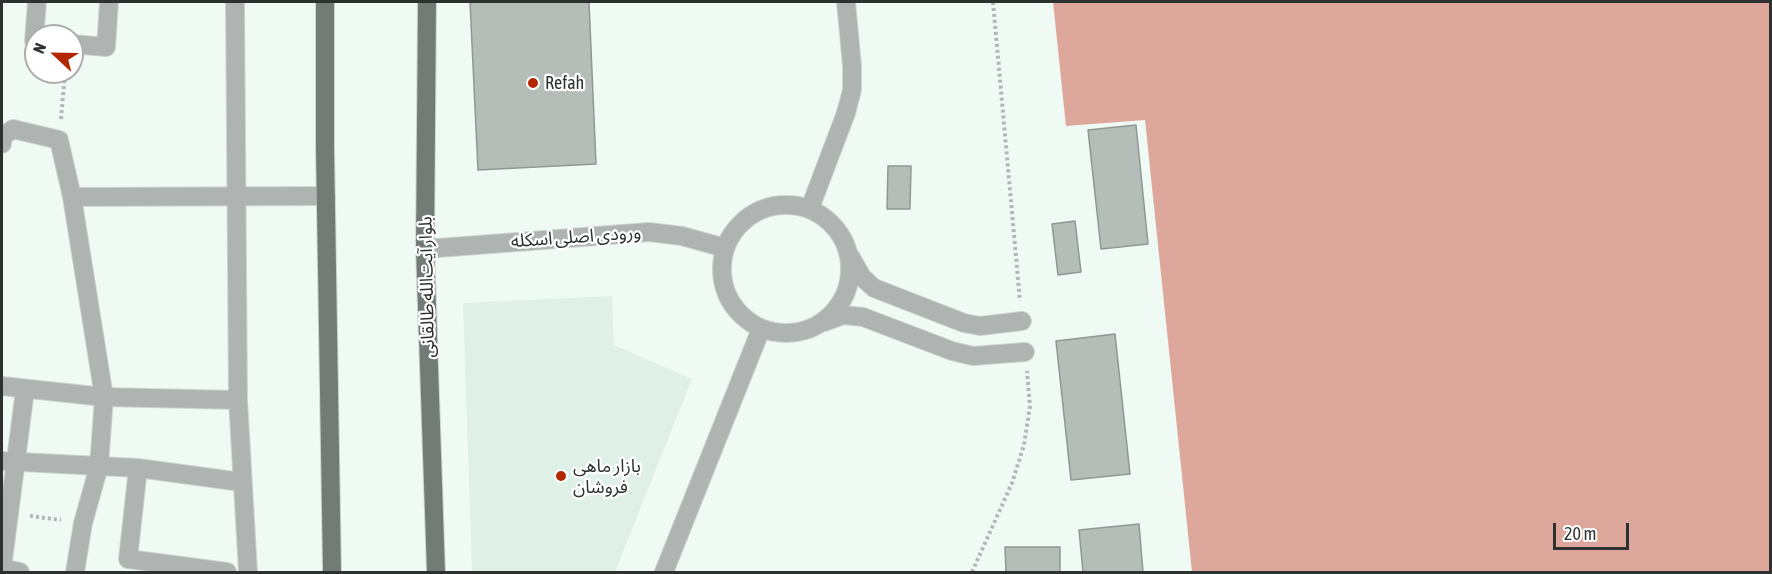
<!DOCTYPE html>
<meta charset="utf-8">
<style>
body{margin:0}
#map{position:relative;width:1772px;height:574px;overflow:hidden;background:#f0faf5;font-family:"Asap Condensed",sans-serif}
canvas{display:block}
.frame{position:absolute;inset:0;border:3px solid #2d312f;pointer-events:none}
.north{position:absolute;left:24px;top:24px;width:60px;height:60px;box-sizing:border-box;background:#fff;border:2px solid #abadac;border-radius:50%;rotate:292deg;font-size:16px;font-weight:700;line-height:24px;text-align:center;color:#2d312f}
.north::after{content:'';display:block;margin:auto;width:21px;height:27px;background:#b32700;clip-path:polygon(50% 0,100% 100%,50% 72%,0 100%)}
.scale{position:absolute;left:1553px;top:523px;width:76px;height:27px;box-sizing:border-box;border:3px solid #2d312f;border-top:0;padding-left:8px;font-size:18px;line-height:21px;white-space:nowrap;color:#2d312f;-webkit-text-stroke:4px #fff;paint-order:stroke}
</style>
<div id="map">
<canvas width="1772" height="574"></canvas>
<div class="frame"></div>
<div class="north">N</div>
<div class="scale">20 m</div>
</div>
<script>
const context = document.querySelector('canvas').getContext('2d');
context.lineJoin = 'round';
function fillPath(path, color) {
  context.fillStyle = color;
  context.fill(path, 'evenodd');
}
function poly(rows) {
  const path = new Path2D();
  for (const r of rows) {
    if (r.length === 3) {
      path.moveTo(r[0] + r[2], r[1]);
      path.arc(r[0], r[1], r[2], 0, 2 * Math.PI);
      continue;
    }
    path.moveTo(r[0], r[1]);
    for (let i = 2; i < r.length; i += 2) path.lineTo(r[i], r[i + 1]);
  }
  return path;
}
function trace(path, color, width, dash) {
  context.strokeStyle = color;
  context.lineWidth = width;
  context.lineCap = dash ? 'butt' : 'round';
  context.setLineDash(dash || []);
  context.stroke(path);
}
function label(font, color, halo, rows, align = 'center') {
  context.font = font + ' "Asap Condensed","Noto Sans Arabic",sans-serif';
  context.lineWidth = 4.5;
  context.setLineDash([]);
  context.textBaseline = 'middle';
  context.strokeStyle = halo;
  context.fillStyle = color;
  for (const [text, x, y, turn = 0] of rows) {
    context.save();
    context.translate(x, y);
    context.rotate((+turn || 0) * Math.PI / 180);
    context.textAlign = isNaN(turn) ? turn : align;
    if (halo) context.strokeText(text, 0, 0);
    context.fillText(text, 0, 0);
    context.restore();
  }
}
const built = poly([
 [612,296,614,345,692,379,615,572,472,572,463,303]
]);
const water = poly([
 [1053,2,1770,2,1770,572,1192,572,1145,120,1066,126]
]);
const building = poly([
 [470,2,589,2,596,164,478,170,470,2],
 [1136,125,1148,244,1101,249,1088,130,1136,125],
 [888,166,911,166,910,209,887,209,888,166],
 [1075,221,1081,272,1058,275,1052,224,1075,221],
 [1115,334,1130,474,1071,480,1056,341,1115,334],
 [1139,524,1143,572,1083,572,1079,530,1139,524],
 [1005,547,1060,547,1060,572,1006,572,1005,547]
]);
const path = poly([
 [993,2,1020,301],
 [61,119,65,72],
 [30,516,61,520],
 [972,572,1012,483,1024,445,1030,406,1027,371]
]);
const minor = poly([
 [235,2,238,400,248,572],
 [36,41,34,41,37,2],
 [72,44,106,47,109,2],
 [2,144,2,137,13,129,59,140,72,197,104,397,99,466,83,523,75,572],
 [72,197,326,196],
 [786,269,64],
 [810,208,846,113,852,90,852,66,846,2],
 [425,249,649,232,682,236,725,248],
 [850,256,862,277,874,288,964,323,980,326,1022,321],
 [824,322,843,315,863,317,952,351,973,356,1025,352],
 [2,386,104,397,238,400],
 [2,461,138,468,241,482],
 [138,468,128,559,227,572],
 [20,572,2,568,25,390],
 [664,572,761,329]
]);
const major = poly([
 [325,2,325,148,332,572],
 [427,2,425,249,436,572]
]);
const markers = [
 [533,83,6,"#b32700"],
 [561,476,6,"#b32700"]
];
const poiNames = [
 ["Refah",545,83],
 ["بازار ماهی",573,466],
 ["فروشان",573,487]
];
const streetNames = [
 ["ورودی اصلی اسکله",576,237,-4],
 ["بلوار آیت‌الله طالقانی",427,287,-91]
];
fillPath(built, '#dff1e7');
fillPath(water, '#dda89b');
fillPath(building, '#b4bdb8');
trace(building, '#8f9893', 1.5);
trace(minor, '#cdd6d1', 20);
trace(major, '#cdd6d1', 20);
trace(path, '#b0b8b4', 4, [3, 3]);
trace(minor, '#afb3b1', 18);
trace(major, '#737b77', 18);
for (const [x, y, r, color] of markers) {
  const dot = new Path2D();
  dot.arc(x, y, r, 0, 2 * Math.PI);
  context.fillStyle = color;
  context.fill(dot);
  trace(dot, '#fff', 2);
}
label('18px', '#2d312f', '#fff', poiNames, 'left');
label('18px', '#2d312f', '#fff', streetNames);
</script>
